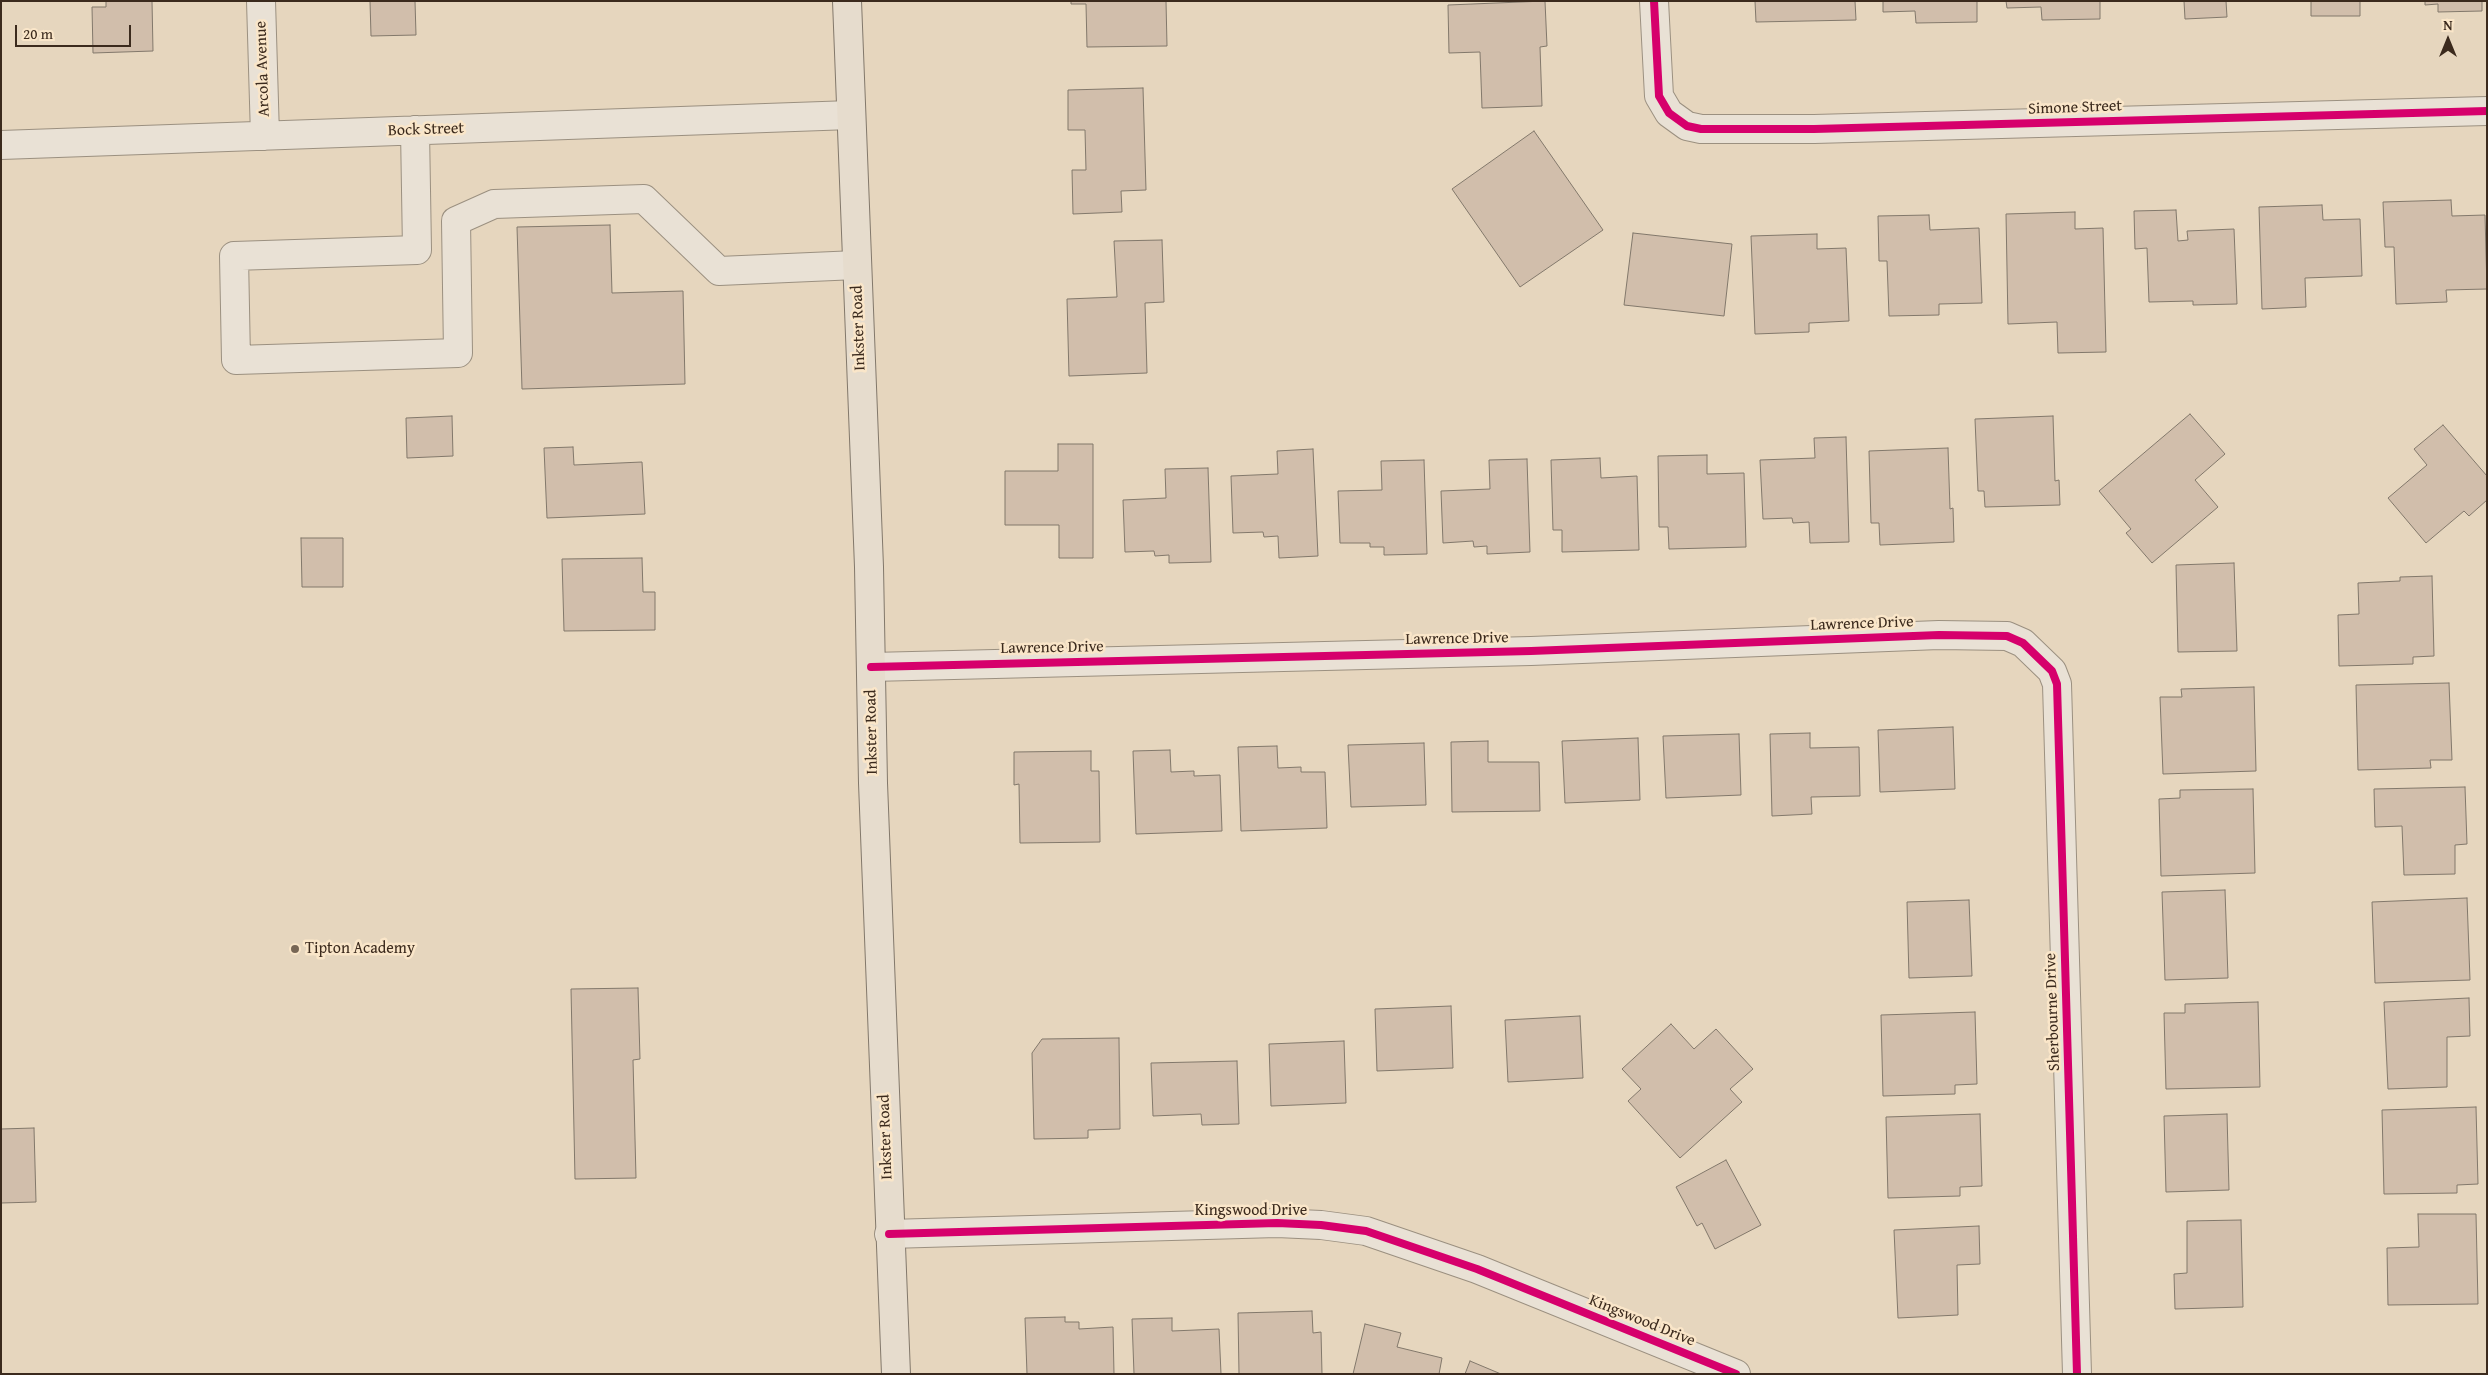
<!DOCTYPE html>
<style>
body{margin:0}
#map{position:relative;width:2488px;height:1375px;overflow:hidden;background:#e6d6be;font-family:"Gentium Book Plus",serif}
canvas{display:block}
.frame{position:absolute;inset:0;border:2px solid #3b2a1d;pointer-events:none}
.north{position:absolute;left:2423px;top:15px;width:50px;height:50px;-webkit-text-stroke:4px #fae6c9;paint-order:stroke;rotate:0deg;font-size:14px;font-weight:700;line-height:20px;text-align:center;color:#3b2a1d}
.north::after{content:'';display:block;margin:auto;width:18px;height:22px;background:#3b2a1d;clip-path:polygon(50% 0,100% 100%,50% 72%,0 100%)}
.scale{position:absolute;left:15px;top:25px;width:116px;height:22px;box-sizing:border-box;border:2px solid #3b2a1d;border-top:0;padding-left:6px;font-size:15px;line-height:18px;white-space:nowrap;color:#3b2a1d;-webkit-text-stroke:4px #fae6c9;paint-order:stroke}
</style>
<div id="map">
<canvas width="2488" height="1375"></canvas>
<div class="frame"></div>
<div class="north">N</div>
<div class="scale">20 m</div>
</div>
<script>
const context = document.querySelector('canvas').getContext('2d');
context.lineJoin = 'round';
function fillPath(path, color) {
  context.fillStyle = color;
  context.fill(path, 'evenodd');
}
function poly(rows) {
  const path = new Path2D();
  for (const r of rows) {
    path.moveTo(r[0], r[1]);
    for (let i = 2; i < r.length; i += 2) path.lineTo(r[i], r[i + 1]);
  }
  return path;
}
function trace(path, color, width, dash) {
  context.strokeStyle = color;
  context.lineWidth = width;
  context.lineCap = dash ? 'butt' : 'round';
  context.setLineDash(dash || []);
  context.stroke(path);
}
function label(font, color, halo, rows, align = 'center') {
  context.font = font + ' "Gentium Book Plus",serif';
  context.lineWidth = 5;
  context.setLineDash([]);
  context.textBaseline = 'middle';
  context.strokeStyle = halo;
  context.fillStyle = color;
  for (const [text, x, y, turn = 0] of rows) {
    context.save();
    context.translate(x, y);
    context.rotate((+turn || 0) * Math.PI / 180);
    context.textAlign = isNaN(turn) ? turn : align;
    if (halo) context.strokeText(text, 0, 0);
    context.fillText(text, 0, 0);
    context.restore();
  }
}
const building = poly([
 [106,1,152,1,153,51,93,53,92,7,106,7,106,1],
 [370,1,415,1,416,35,371,36,370,1],
 [1071,1,1166,1,1167,46,1087,47,1086,4,1071,4,1071,1],
 [1545,1,1547,46,1540,47,1542,106,1482,108,1480,52,1449,53,1448,5,1545,1],
 [1755,1,1855,1,1856,20,1756,22,1755,1],
 [1883,1,1977,1,1977,22,1916,23,1915,11,1883,12,1883,1],
 [2006,1,2100,1,2100,19,2042,20,2041,7,2007,8,2006,1],
 [2184,1,2226,1,2227,17,2185,19,2184,1],
 [2311,1,2360,1,2360,16,2311,16,2311,1],
 [2425,1,2482,1,2482,11,2438,12,2438,4,2425,5,2425,1],
 [1143,88,1146,190,1121,191,1122,212,1073,214,1072,170,1086,170,1085,130,1068,130,1068,90,1143,88],
 [1534,131,1603,230,1520,287,1452,189,1534,131],
 [2451,200,2452,216,2485,215,2487,289,2446,290,2447,302,2396,304,2394,247,2385,247,2383,202,2451,200],
 [2322,205,2323,220,2360,219,2362,276,2305,278,2306,307,2262,309,2259,207,2322,205],
 [2176,210,2178,241,2188,240,2187,231,2234,229,2237,304,2193,305,2193,301,2149,302,2147,248,2135,249,2134,211,2176,210],
 [2075,212,2075,229,2103,228,2106,352,2058,353,2057,322,2008,324,2006,214,2075,212],
 [1929,215,1930,230,1979,228,1982,303,1939,304,1939,315,1889,316,1887,261,1879,261,1878,216,1929,215],
 [610,225,612,293,683,291,685,384,522,389,517,227,610,225],
 [1633,233,1732,244,1724,316,1624,305,1633,233],
 [1817,234,1817,249,1846,248,1849,321,1809,323,1809,332,1755,334,1751,236,1817,234],
 [1162,240,1164,302,1145,303,1147,373,1069,376,1067,299,1117,297,1114,241,1162,240],
 [2190,414,2225,454,2195,480,2218,507,2152,563,2126,533,2131,529,2099,491,2190,414],
 [452,416,453,456,407,458,406,418,452,416],
 [2053,416,2055,481,2059,480,2060,505,1985,507,1984,491,1978,491,1975,419,2053,416],
 [2443,425,2487,476,2487,500,2469,516,2464,511,2426,543,2388,498,2427,465,2414,449,2443,425],
 [1846,437,1849,542,1810,543,1809,522,1793,523,1792,518,1763,519,1760,460,1815,458,1814,438,1846,437],
 [1058,444,1093,444,1093,558,1059,558,1059,525,1005,525,1005,471,1058,471,1058,444],
 [573,447,574,465,642,462,645,514,547,518,544,448,573,447],
 [1948,448,1950,509,1953,508,1954,542,1880,545,1879,523,1871,523,1869,451,1948,448],
 [1313,449,1318,556,1279,558,1278,536,1264,537,1263,532,1233,533,1231,476,1278,474,1277,451,1313,449],
 [1707,455,1707,474,1744,473,1746,547,1669,549,1668,527,1659,527,1658,456,1707,455],
 [1600,458,1601,478,1637,476,1639,550,1562,552,1562,530,1553,530,1551,460,1600,458],
 [1527,459,1530,552,1487,554,1487,546,1474,547,1473,541,1443,543,1441,491,1490,489,1489,460,1527,459],
 [1424,460,1427,554,1384,555,1384,547,1370,547,1370,543,1340,543,1338,491,1382,490,1381,461,1424,460],
 [1208,468,1211,562,1169,563,1169,555,1155,556,1154,551,1125,552,1123,500,1166,498,1165,469,1208,468],
 [301,538,343,538,343,587,302,587,301,538],
 [642,558,643,592,655,592,655,630,564,631,562,559,642,558],
 [2234,563,2237,651,2178,652,2176,565,2234,563],
 [2432,576,2434,656,2413,657,2413,664,2339,666,2338,615,2359,614,2358,583,2400,581,2400,577,2432,576],
 [2449,683,2452,760,2430,760,2431,768,2358,770,2356,685,2449,683],
 [2254,687,2256,771,2163,774,2160,697,2182,697,2181,689,2254,687],
 [1953,727,1955,789,1880,792,1878,730,1953,727],
 [1810,733,1810,748,1859,747,1860,796,1811,797,1812,814,1772,816,1770,734,1810,733],
 [1739,734,1741,795,1666,798,1663,736,1739,734],
 [1638,738,1640,800,1565,803,1562,741,1638,738],
 [1488,741,1488,762,1539,762,1540,811,1452,812,1451,742,1488,741],
 [1424,743,1426,805,1351,807,1348,745,1424,743],
 [1277,746,1278,768,1301,767,1301,772,1325,772,1327,828,1241,831,1238,747,1277,746],
 [1170,750,1171,772,1194,771,1194,776,1220,775,1222,831,1136,834,1133,751,1170,750],
 [1091,751,1091,771,1099,771,1100,842,1020,843,1019,784,1014,785,1014,752,1091,751],
 [2465,787,2467,844,2455,845,2455,874,2404,875,2402,826,2375,827,2374,789,2465,787],
 [2253,789,2255,873,2161,876,2159,799,2180,798,2180,790,2253,789],
 [2225,890,2228,978,2165,980,2162,892,2225,890],
 [2467,898,2470,980,2375,983,2372,902,2467,898],
 [1969,900,1972,976,1909,978,1907,902,1969,900],
 [638,988,640,1059,633,1060,636,1178,575,1179,571,989,638,988],
 [2469,998,2470,1036,2447,1037,2447,1087,2388,1089,2384,1002,2469,998],
 [2258,1002,2260,1087,2166,1089,2164,1013,2185,1013,2185,1004,2258,1002],
 [1451,1006,1453,1068,1377,1071,1375,1009,1451,1006],
 [1975,1012,1977,1084,1955,1085,1955,1094,1883,1096,1881,1015,1975,1012],
 [1580,1016,1583,1078,1508,1082,1505,1020,1580,1016],
 [1671,1024,1694,1049,1716,1029,1753,1069,1730,1089,1742,1102,1680,1158,1628,1101,1641,1089,1622,1069,1671,1024],
 [1119,1038,1120,1129,1088,1130,1088,1138,1034,1139,1032,1053,1042,1039,1119,1038],
 [1344,1041,1346,1103,1271,1106,1269,1044,1344,1041],
 [1237,1061,1239,1124,1202,1125,1201,1114,1153,1116,1151,1063,1237,1061],
 [2476,1107,2478,1184,2457,1185,2457,1193,2384,1194,2382,1110,2476,1107],
 [1980,1114,1982,1186,1960,1187,1960,1196,1888,1198,1886,1117,1980,1114],
 [2227,1114,2229,1190,2166,1192,2164,1116,2227,1114],
 [34,1128,36,1202,1,1203,1,1129,34,1128],
 [1726,1160,1761,1225,1715,1249,1702,1223,1697,1226,1676,1187,1726,1160],
 [2418,1214,2476,1214,2478,1304,2388,1305,2387,1248,2419,1247,2418,1214],
 [2241,1220,2243,1307,2175,1309,2174,1274,2187,1273,2187,1221,2241,1220],
 [1979,1226,1980,1264,1957,1265,1958,1315,1898,1318,1894,1230,1979,1226],
 [1312,1311,1313,1333,1321,1332,1322,1374,1239,1374,1238,1313,1312,1311],
 [1065,1317,1065,1322,1079,1322,1079,1329,1113,1327,1114,1374,1027,1374,1025,1318,1065,1317],
 [1172,1318,1172,1331,1219,1329,1221,1374,1134,1374,1132,1319,1172,1318],
 [1365,1324,1401,1333,1397,1347,1442,1358,1439,1374,1353,1374,1365,1324],
 [1470,1361,1501,1374,1465,1374,1470,1361]
]);
const minor = poly([
 [261,1,265,136],
 [1654,1,1659,96,1669,113,1687,126,1701,129,1814,129,2487,111],
 [415,130,417,250,234,256,236,360,458,353,456,221,494,204,644,199,719,271,857,265],
 [1,145,851,115],
 [871,667,1531,651,1939,635,2007,636,2023,643,2052,671,2057,684,2077,1374],
 [889,1234,1277,1223,1321,1225,1366,1231,1477,1269,1736,1374]
]);
const major = poly([
 [847,1,869,567,873,783,896,1374]
]);
const cycleway = poly([
 [1654,1,1659,96,1669,113,1687,126,1701,129,1814,129,2487,111],
 [871,667,1531,651,1939,635,2007,636,2023,643,2052,671,2057,684,2077,1374],
 [889,1234,1277,1223,1321,1225,1366,1231,1477,1269,1736,1374]
]);
const markers = [
 [295,949,5,"#765"]
];
const streetNames = [
 ["Arcola Avenue",263,69,-92],
 ["Simone Street",2075,108,-2],
 ["Bock Street",426,130,-2],
 ["Inkster Road",859,328,-92],
 ["Lawrence Drive",1862,624,-2],
 ["Lawrence Drive",1457,639,-1],
 ["Lawrence Drive",1052,648,-1],
 ["Inkster Road",872,732,-91],
 ["Sherbourne Drive",2053,1012,-92],
 ["Inkster Road",886,1137,-92],
 ["Kingswood Drive",1251,1211],
 ["Kingswood Drive",1642,1321,22]
];
const poiNames = [
 ["Tipton Academy",305,949]
];
fillPath(building, '#d1beab');
trace(building, '#82786b', 1);
trace(minor, '#9b9080', 30);
trace(major, '#82786b', 30);
trace(minor, '#e9e1d5', 28);
trace(major, '#e6dccd', 28);
trace(cycleway, '#d6006c', 8);
for (const [x, y, r, color] of markers) {
  const dot = new Path2D();
  dot.arc(x, y, r, 0, 2 * Math.PI);
  context.fillStyle = color;
  context.fill(dot);
  trace(dot, '#fae6c9', 2);
}
label('16px', '#3b2a1d', '#fae6c9', streetNames);
label('16px', '#3b2a1d', '#fae6c9', poiNames, 'left');
</script>
